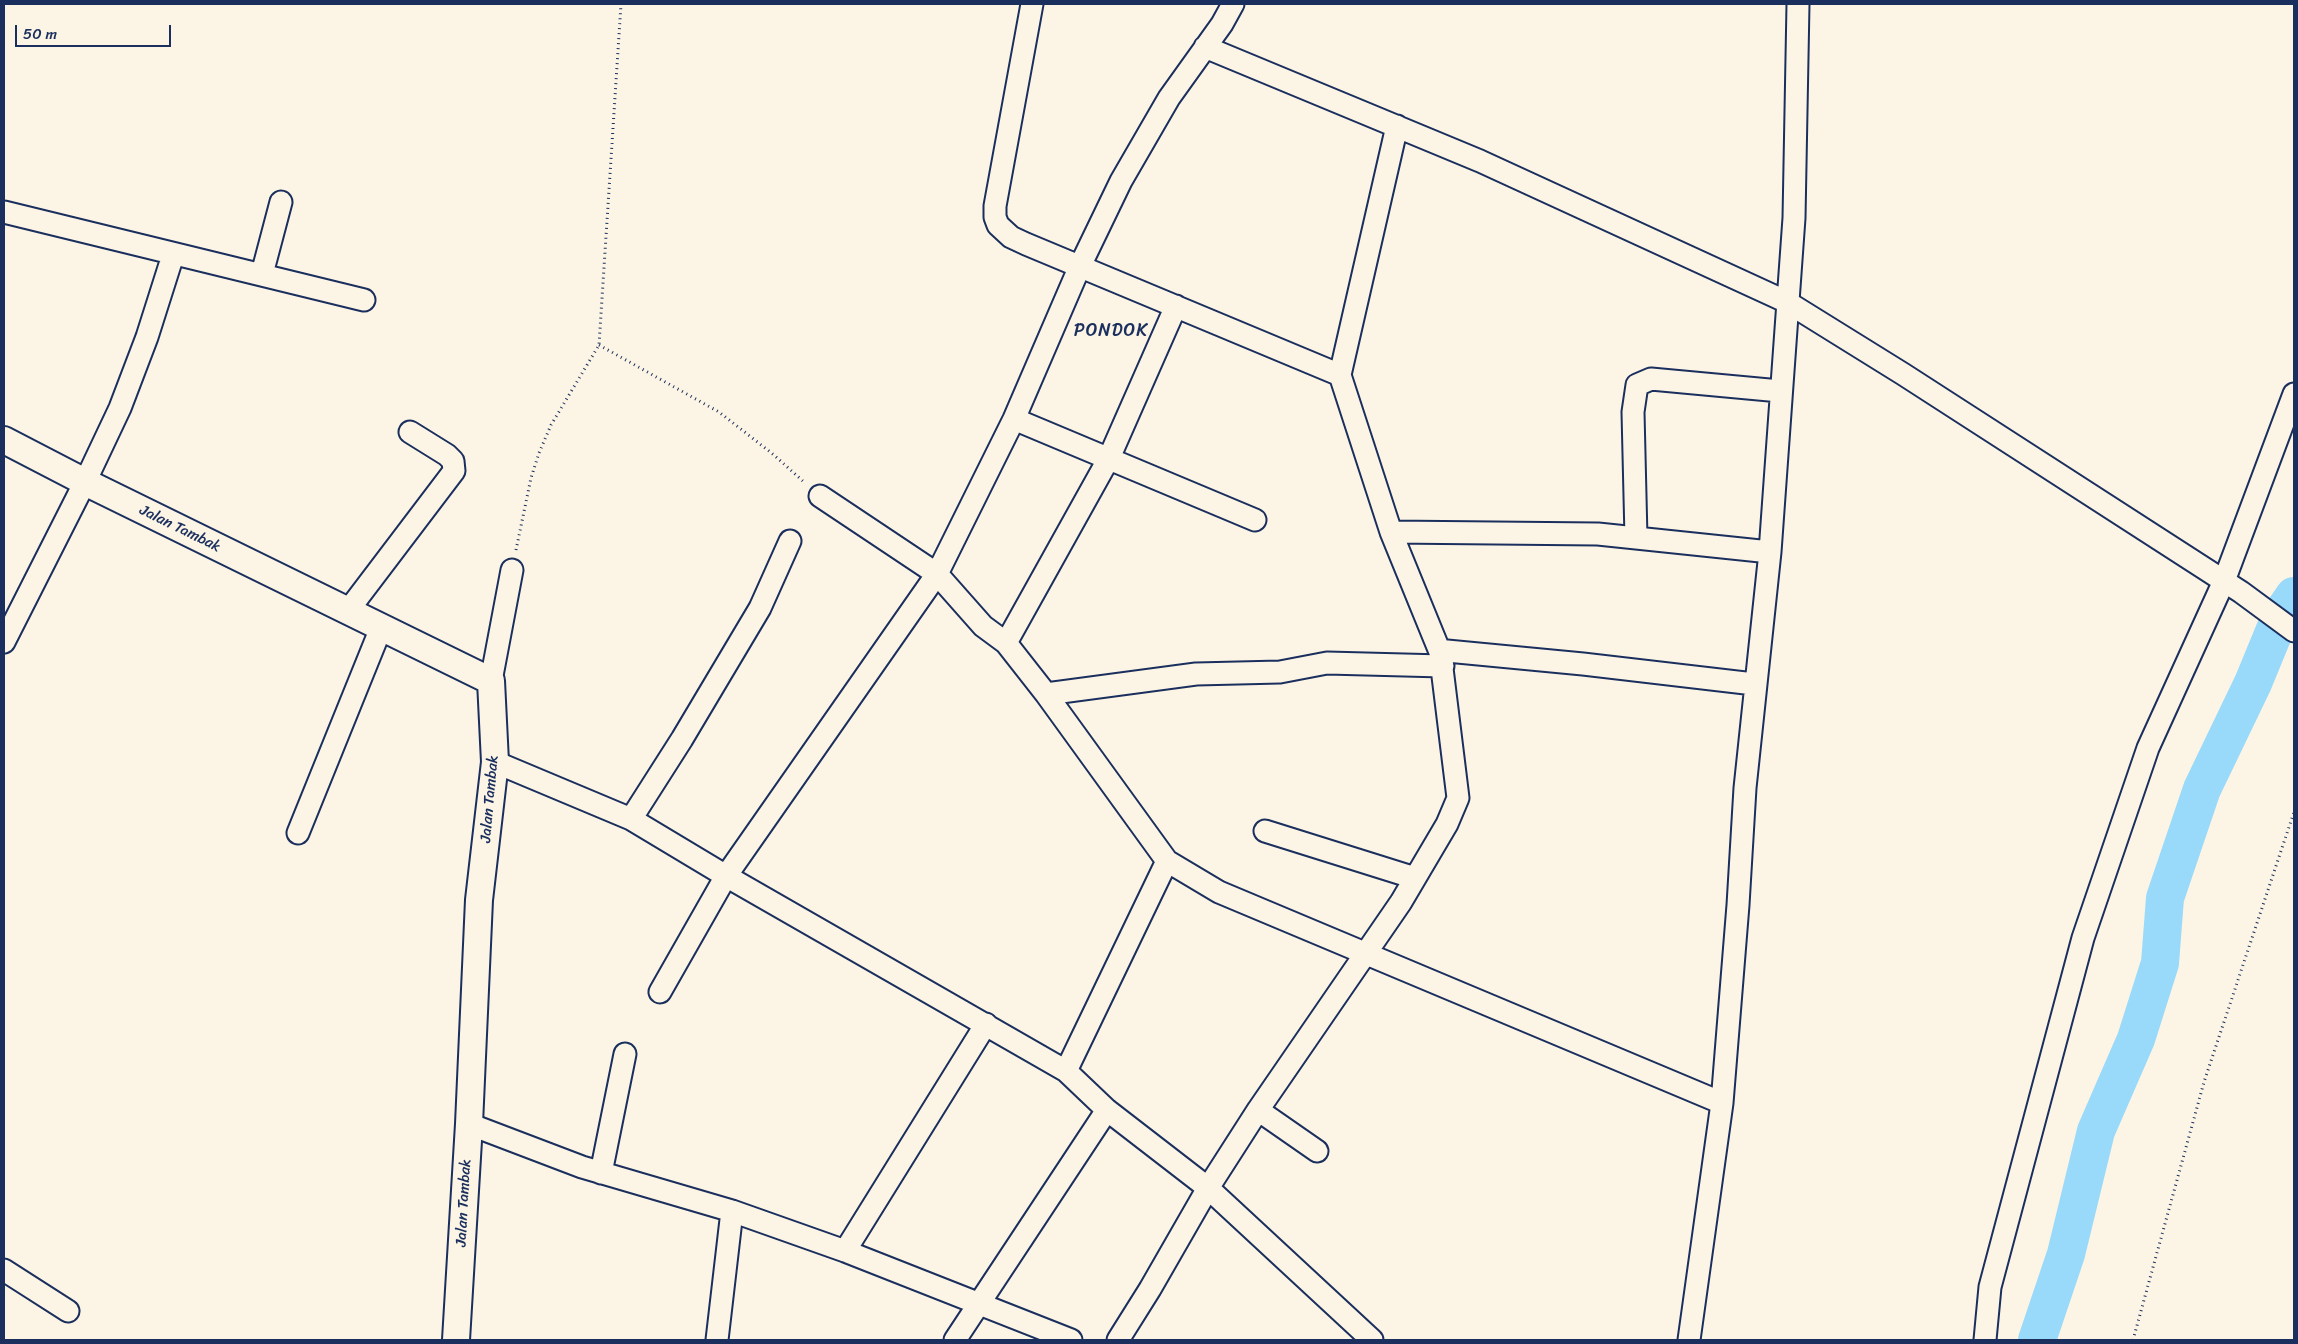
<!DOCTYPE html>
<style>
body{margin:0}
#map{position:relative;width:2298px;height:1344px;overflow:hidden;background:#fcf5e5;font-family:Sriracha,sans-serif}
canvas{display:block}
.frame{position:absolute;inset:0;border:5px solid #1b2f5e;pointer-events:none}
.scale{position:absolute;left:15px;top:25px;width:156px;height:22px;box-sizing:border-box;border:2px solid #1b2f5e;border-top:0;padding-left:6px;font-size:15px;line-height:18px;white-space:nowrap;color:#1b2f5e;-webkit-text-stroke:4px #fcf5e5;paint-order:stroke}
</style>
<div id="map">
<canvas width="2298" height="1344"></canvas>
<div class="frame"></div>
<div class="scale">50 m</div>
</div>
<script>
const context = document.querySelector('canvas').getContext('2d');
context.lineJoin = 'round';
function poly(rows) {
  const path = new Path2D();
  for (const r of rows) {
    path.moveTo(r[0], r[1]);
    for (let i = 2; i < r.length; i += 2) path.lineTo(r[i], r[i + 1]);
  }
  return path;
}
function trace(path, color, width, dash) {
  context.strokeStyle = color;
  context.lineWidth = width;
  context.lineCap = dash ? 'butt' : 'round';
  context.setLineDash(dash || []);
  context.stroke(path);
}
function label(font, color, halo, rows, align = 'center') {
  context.font = font + ' Sriracha,sans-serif';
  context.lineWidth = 4;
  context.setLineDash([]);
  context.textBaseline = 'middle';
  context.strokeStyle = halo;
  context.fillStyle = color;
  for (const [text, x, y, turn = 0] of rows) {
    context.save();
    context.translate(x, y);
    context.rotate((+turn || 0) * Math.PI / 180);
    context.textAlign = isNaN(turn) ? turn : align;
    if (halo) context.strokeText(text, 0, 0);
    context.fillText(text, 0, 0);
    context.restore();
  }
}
const river = poly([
 [2037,1340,2066,1254,2096,1131,2136,1039,2160,963,2165,898,2202,789,2253,683,2281,615,2294,596]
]);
const path = poly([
 [599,345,719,412,774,455,805,483],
 [516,550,531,478,539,453,551,425,599,345,621,4],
 [2133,1340,2204,1082,2294,812]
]);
const minor = poly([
 [1032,4,995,206,995,217,998,225,1011,237,1026,244,1340,375],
 [1205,47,1480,161,1787,302,1903,374,2241,592,2294,631],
 [4,212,364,300],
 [262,274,281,202],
 [1014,419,1255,520],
 [820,496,937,574,983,626,1006,643,1046,694,1167,861,1219,892,1722,1103],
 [1391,532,1598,534,1770,552],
 [1636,538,1633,412,1637,385,1651,379,1780,391],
 [347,612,454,471,453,461,447,455,410,432],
 [4,642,85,482,120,408,147,337,173,255],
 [1006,643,1109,458,1176,306],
 [1440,652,1447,651,1583,664,1754,684],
 [491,681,512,570],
 [1046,694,1196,674,1280,672,1327,663,1443,666],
 [495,762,631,819,726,876,1066,1071,1107,1110,1208,1188,1372,1340],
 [631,819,682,739,760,608,790,541],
 [1265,831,1415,878],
 [298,833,381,628],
 [660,992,726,876,937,574,1014,419,1080,266,1121,181,1169,98,1222,24,1233,4],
 [1066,1071,1167,861],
 [1258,1110,1317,1151],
 [469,1124,582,1167,732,1211,845,1251,1071,1340],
 [601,1173,625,1054],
 [845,1251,986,1024],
 [4,1270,68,1311],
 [717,1340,732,1211],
 [955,1340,1107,1110],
 [1118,1340,1150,1289,1208,1188,1258,1110,1401,902,1447,824,1458,798,1440,652,1391,532,1340,375,1397,126],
 [1689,1340,1722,1103,1738,905,1745,788,1770,552,1794,218,1798,4],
 [1985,1340,1990,1287,2083,938,2148,748,2224,581,2294,394]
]);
const tertiary = poly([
 [4,440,85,482,491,681,495,762,479,900,469,1124,456,1340]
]);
const streetNames = [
 ["Jalan Tambak",180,529,26],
 ["Jalan Tambak",490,799,-85],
 ["Jalan Tambak",464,1203,-87]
];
const quarterNames = [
 ["PONDOK",1111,331]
];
trace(river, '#99d9fa', 38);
trace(minor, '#1b2f5e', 25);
trace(tertiary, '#1b2f5e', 30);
trace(path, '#1b2f5e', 3, [1, 4]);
trace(minor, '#fcf5e5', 21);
trace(tertiary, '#fcf5e5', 26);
label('15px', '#1b2f5e', '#fcf5e5', streetNames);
context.letterSpacing = '1px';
label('18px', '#1b2f5e', '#fcf5e5', quarterNames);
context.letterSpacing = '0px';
</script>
